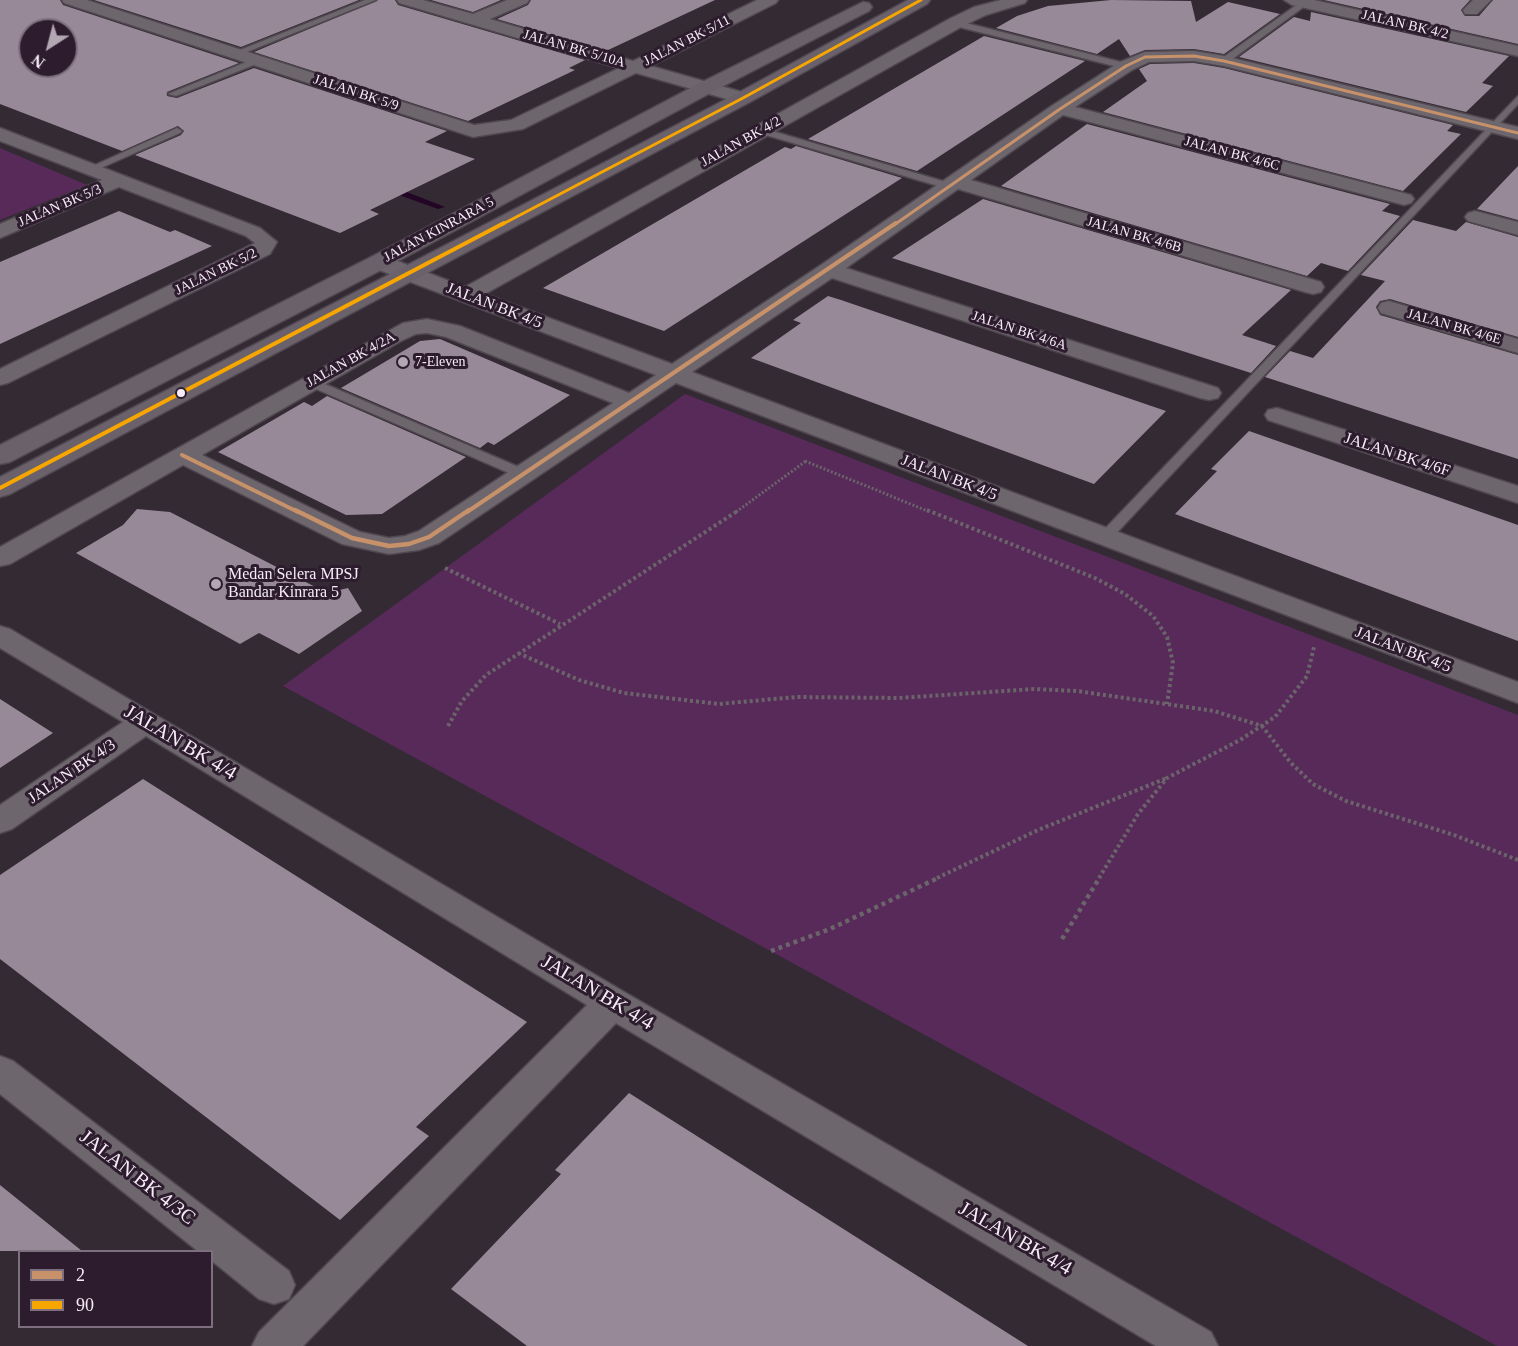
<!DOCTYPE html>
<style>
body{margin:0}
#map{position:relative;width:1518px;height:1346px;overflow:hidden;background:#342a34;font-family:"Times New Roman",serif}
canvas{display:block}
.legend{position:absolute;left:18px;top:1250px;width:195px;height:78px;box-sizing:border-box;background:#2d1c2e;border:2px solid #7d6f7e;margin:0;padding:8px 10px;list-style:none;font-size:18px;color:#f6ebf6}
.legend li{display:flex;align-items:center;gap:12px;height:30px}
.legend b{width:30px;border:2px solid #7d6f7e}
.north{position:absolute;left:18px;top:18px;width:60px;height:60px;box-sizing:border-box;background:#2d1c2e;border:2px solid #7d6f7e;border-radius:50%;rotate:216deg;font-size:16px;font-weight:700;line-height:24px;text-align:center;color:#f6ebf6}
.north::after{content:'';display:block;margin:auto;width:21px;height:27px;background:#b2a7b2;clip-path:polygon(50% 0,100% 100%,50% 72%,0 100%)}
</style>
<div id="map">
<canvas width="1518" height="1346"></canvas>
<ul class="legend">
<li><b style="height:8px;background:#c7916a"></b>2</li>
<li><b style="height:8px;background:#f7a600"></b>90</li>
</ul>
<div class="north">N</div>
</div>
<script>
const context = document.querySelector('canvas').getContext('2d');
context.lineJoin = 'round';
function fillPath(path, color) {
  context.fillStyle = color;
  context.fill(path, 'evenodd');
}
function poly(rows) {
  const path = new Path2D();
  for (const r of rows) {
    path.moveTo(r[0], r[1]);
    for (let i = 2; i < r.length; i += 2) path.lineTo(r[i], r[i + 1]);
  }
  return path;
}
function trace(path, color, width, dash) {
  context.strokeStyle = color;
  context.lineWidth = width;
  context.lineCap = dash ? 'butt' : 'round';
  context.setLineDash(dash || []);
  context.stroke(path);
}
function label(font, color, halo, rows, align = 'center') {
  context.font = font + ' "Times New Roman",serif';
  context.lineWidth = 6;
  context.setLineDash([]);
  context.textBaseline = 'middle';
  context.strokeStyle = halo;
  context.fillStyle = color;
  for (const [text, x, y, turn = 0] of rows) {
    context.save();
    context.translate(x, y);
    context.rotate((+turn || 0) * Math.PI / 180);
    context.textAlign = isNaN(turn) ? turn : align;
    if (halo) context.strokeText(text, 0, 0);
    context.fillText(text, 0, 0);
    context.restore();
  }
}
const green = poly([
 [0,148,87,185,0,220],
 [685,394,1518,715,1518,1346,1497,1346,283,686]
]);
const stream = poly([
 [388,187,394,187,445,207,438,209,388,191,388,187]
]);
const building = poly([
 [0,0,60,0,63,5,239,63,167,92,167,96,177,98,254,68,447,131,425,142,475,159,370,210,379,214,340,233,135,155,181,135,184,131,178,126,122,151,0,104],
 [30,30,66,30,66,66,30,66],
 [94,0,359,0,241,47],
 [378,0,395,0,398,5,585,60,569,68,575,70,468,121,254,52],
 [431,0,501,0,473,12],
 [531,0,715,0,606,51,497,19,528,5],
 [1111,0,1191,1,1196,22,1228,2,1280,14,1224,54,1194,49,1145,50,1130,56,1119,39,1097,54,996,28,1017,16,1048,6],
 [1324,0,1470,0,1461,10,1465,16,1479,16,1493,0,1518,0,1518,44],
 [1311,12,1509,56,1482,83,1493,86,1466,112,1239,57,1294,17,1310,21],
 [984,36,1085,61,917,171,808,139],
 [1194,63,1224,68,1453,125,1447,131,1461,134,1403,191,1103,112,1147,81,1139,69,1150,64],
 [1087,124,1390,204,1382,211,1400,216,1348,271,1321,263,1307,276,1001,186],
 [796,146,902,178,664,331,543,288,785,147,791,149],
 [1518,166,1518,220,1477,209],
 [983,199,1291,290,1242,335,1276,346,1251,373,892,258],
 [119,211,170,232,175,230,212,246,0,344,0,262],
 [1413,220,1456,231,1466,222,1518,237,1518,337,1390,299,1380,301,1376,307,1380,315,1518,355,1518,459,1265,377,1290,351,1313,358,1385,281,1361,275],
 [828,296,841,300,1166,411,1094,484,751,358,801,323,793,320],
 [440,339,570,395,494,445,488,442,480,448,341,388,420,341],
 [327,396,466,457,382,514,346,515,218,452,304,402,312,406],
 [1249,431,1518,525,1518,641,1175,514,1217,471,1211,469],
 [137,509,170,512,327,593,348,588,362,611,299,654,259,633,240,644,76,553,123,525],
 [0,699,53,733,0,768],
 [143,779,527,1022,416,1127,429,1136,340,1220,0,959,0,875],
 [629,1093,1028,1346,527,1346,451,1289,561,1174,555,1170],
 [0,1185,82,1251,0,1251]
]);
const pathFar2 = poly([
 [805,461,930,512],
 [736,512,806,461]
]);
const pathFar1 = poly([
 [927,510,1095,578,1125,594,1153,616,1167,637,1173,663,1167,704],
 [445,568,560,624],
 [518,653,579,680,624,693,719,704,796,697,899,698,1034,689,1077,691,1214,711,1262,726,1291,763,1313,784,1346,801,1454,835,1518,860],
 [448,726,462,701,486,675,739,510],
 [937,878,1038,830,1167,778],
 [1099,878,1138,814,1167,778,1240,740,1275,717,1307,676,1314,647]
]);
const path = poly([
 [1062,939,1100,877],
 [771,951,830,929,940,877]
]);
const lane = poly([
 [365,0,376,0,237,56,230,54,365,0],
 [1302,1,1309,3,1227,63,1221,63,1221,59,1302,1],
 [954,20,1129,64,1130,66,1126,69,951,25,950,23,954,20],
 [256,58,259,59,259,63,176,96,168,94,256,58],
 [1518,96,1518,104,1110,540,1100,540,1098,537,1100,534,1518,96],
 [177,128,182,131,180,133,94,171,86,169,177,128],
 [762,128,953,184,954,186,945,188,759,133,757,131,762,128],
 [311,378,528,471,529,474,523,478,518,477,307,385,307,379,311,378]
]);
const street = poly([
 [62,0,87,0,474,125,511,120,619,68,399,3,397,0,423,0,473,14,507,0,529,0,527,3,490,19,633,61,757,0,778,0,776,3,651,66,749,94,752,98,749,102,737,102,636,73,523,129,473,137,64,3,62,0],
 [1001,0,1027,0,1025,3,986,15,963,26,485,294,672,364,821,265,1053,105,1120,62,1145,52,1194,51,1224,56,1518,127,1518,139,1224,66,1194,61,1149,62,1132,70,1075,107,1411,195,1414,199,1411,203,1404,205,1063,115,971,180,1321,282,1324,287,1321,292,1313,294,1305,292,958,189,846,268,1218,388,1221,393,1218,398,1209,400,1200,398,832,278,692,372,1518,682,1518,703,676,383,439,543,419,550,389,554,342,544,183,465,10,564,0,566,0,547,403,323,427,319,460,326,629,393,656,375,371,267,368,262,371,257,379,256,387,257,465,287,951,18,974,7,1001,0],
 [427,333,446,337,613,403,419,531,405,536,389,538,360,532,202,455,401,341,416,334,427,333],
 [1284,0,1314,0,1518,46,1518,56,1292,5,1284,0],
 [1473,0,1491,0,1477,14,1465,14,1463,10,1473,0],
 [0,128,260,228,277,242,270,254,8,383,0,385,0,369,255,243,246,236,119,187,0,238,0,224,102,180,0,141,0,128],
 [1475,211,1518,222,1518,235,1468,221,1465,217,1468,213,1475,211],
 [1389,301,1518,339,1518,353,1381,313,1378,308,1381,303,1389,301],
 [1277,408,1518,486,1518,503,1268,420,1265,415,1268,410,1277,408],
 [0,626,10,629,626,993,1211,1332,1218,1346,1156,1346,616,1023,303,1346,252,1346,259,1332,587,1005,146,736,12,829,0,833,0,805,123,722,0,648,0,626],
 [0,1056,13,1061,289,1271,295,1285,289,1299,274,1304,259,1299,212,1261,212,1252,199,1252,0,1094,0,1056]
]);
const secondary = poly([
 [908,0,930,0,927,4,750,102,10,494,0,497,0,477,736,94,908,0],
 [863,2,869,3,872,7,869,11,714,91,387,267,10,462,0,464,0,445,371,257,700,83,863,2]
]);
const bus1Far2 = poly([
 [894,225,1060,109,1126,66,1145,57,1194,56,1224,61,1518,133]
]);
const bus1Far1 = poly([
 [182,455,298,512],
 [467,512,896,223]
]);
const bus1 = poly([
 [295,510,352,538,389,546,409,544,429,537,469,510]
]);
const bus2Far1 = poly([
 [501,225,743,98,921,0]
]);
const bus2 = poly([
 [0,488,504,223]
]);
const markers = [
 [403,362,6,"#b2a7b2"],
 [181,393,5,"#f6ebf6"],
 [216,584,6,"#b2a7b2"]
];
const farStreetnames = [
 ["JALAN BK 4/2",1405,25,13],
 ["JALAN BK 5/11",687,41,-27],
 ["JALAN BK 5/10A",574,49,16],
 ["JALAN BK 5/9",356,93,18],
 ["JALAN BK 4/2",741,142,-29],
 ["JALAN BK 4/6C",1232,154,15],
 ["JALAN BK 5/3",60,206,-23],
 ["JALAN KINRARA 5",439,230,-28],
 ["JALAN BK 4/6B",1134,235,16],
 ["JALAN BK 5/2",216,272,-26],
 ["JALAN BK 4/6E",1454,327,16],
 ["JALAN BK 4/6A",1019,331,18],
 ["JALAN BK 4/2A",351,360,-29]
];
const farPoinames = [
 ["7-Eleven",415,362]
];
const streetNames = [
 ["JALAN BK 4/5",494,306,21],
 ["JALAN BK 4/6F",1397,455,18],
 ["JALAN BK 4/5",949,478,21],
 ["JALAN BK 4/5",1403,650,21],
 ["JALAN BK 4/3",72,772,-34]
];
const poiNames = [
 ["Medan Selera MPSJ",228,575],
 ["Bandar Kinrara 5",228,593]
];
const nearStreetnames = [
 ["JALAN BK 4/4",180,743,31],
 ["JALAN BK 4/4",597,993,31],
 ["JALAN BK 4/3C",137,1178,38],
 ["JALAN BK 4/4",1015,1239,30]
];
fillPath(green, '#582a5a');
fillPath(stream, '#230625');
fillPath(building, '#988999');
trace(lane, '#4f474f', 3);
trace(street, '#4f474f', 3);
trace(secondary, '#4f474f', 3);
trace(pathFar2, '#6b646b', 3, [2, 2]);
trace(pathFar1, '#6b646b', 4, [3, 3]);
trace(path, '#6b646b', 4.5, [4, 4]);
fillPath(lane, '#6d666d');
fillPath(street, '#6d666d');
fillPath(secondary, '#6a616a');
trace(bus1Far2, '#c7916a', 3);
trace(bus1Far1, '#c7916a', 4);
trace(bus1, '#c7916a', 4.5);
trace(bus2Far1, '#f7a600', 3);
trace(bus2, '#f7a600', 4);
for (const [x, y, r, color] of markers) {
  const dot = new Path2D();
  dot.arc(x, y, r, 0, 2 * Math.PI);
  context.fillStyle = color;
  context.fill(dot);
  trace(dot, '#2d1c2e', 2);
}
label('14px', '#f6ebf6', '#2d1c2e', farStreetnames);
label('14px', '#f6ebf6', '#2d1c2e', farPoinames, 'left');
label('16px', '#f6ebf6', '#2d1c2e', streetNames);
label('16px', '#f6ebf6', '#2d1c2e', poiNames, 'left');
label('20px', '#f6ebf6', '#2d1c2e', nearStreetnames);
</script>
